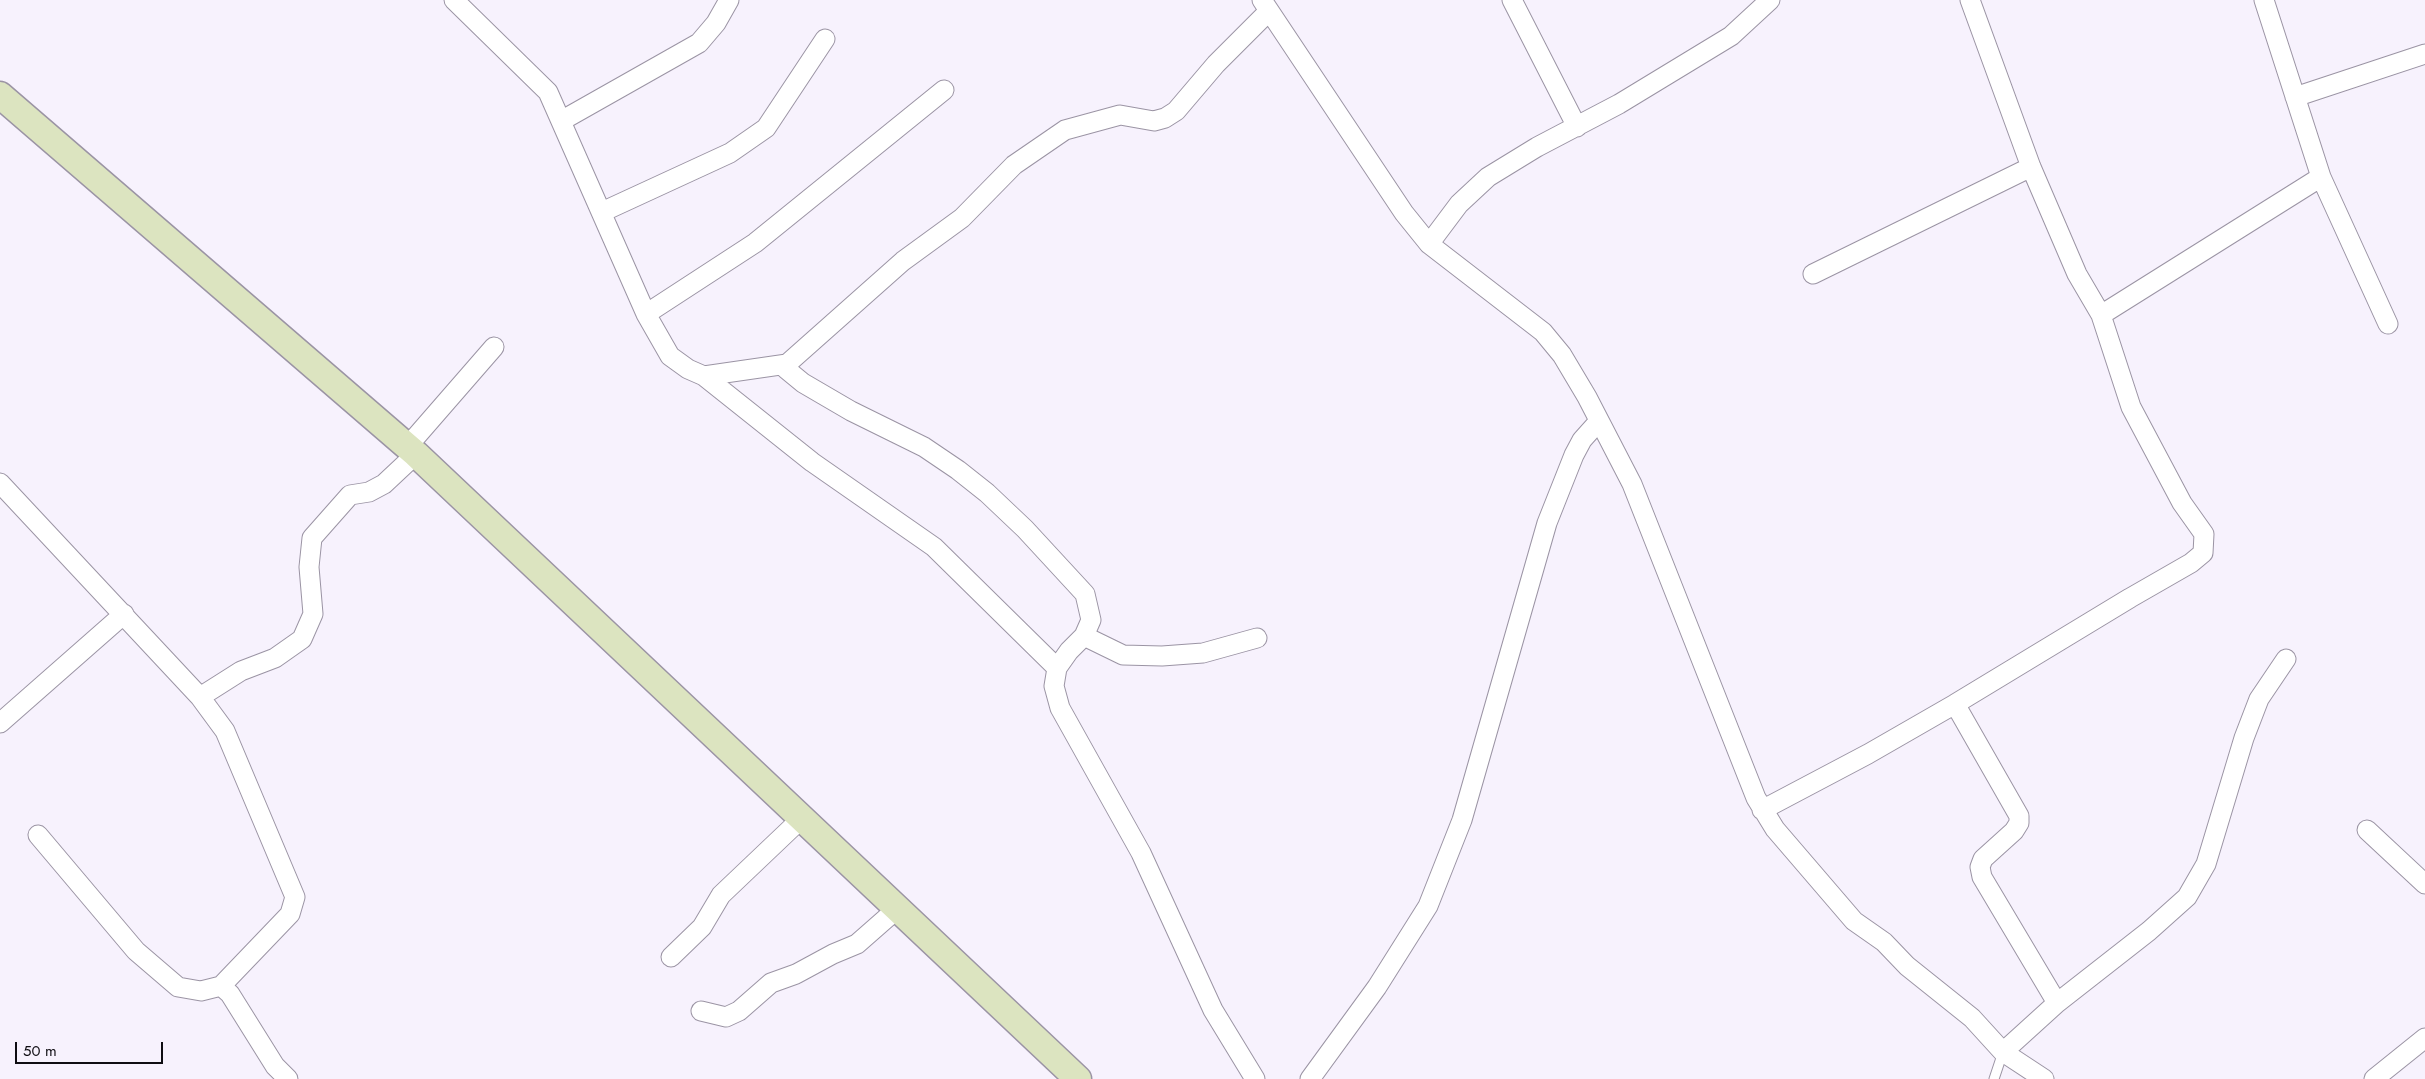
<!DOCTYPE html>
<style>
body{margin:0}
#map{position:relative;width:2425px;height:1079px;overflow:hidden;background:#f7f2fd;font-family:Jost,sans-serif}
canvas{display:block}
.scale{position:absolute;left:15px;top:1042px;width:148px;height:22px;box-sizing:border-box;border:2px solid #0f0d12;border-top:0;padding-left:6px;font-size:15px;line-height:18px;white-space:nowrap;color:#0f0d12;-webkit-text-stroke:4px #f7f2fd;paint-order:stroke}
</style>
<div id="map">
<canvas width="2425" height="1079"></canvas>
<div class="scale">50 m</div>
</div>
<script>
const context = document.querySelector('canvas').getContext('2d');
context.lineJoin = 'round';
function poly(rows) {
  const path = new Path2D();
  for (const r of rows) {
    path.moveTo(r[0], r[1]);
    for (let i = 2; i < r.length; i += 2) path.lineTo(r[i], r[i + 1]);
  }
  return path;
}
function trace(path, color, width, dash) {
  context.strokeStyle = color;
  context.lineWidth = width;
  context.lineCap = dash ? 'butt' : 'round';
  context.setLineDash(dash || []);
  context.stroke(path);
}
const service = poly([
 [1994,1079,2003,1052]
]);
const minor = poly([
 [454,0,548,92,646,314,670,356,688,369,704,376,787,364],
 [1262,0,1404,213,1429,244,1543,332,1562,355,1587,397,1632,484,1756,798,1775,829,1854,921,1884,942,1907,966,1972,1018,2003,1052,2044,1079],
 [1512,0,1577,127],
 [2264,0,2321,177,2388,324],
 [2295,97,2425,54],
 [561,121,699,43,716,23,729,0],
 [602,212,730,153,766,128,825,39],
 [1429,244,1459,204,1488,177,1537,147,1619,104,1731,36,1770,0],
 [1813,274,2031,167],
 [646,314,755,243,944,90],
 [2101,315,2321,177],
 [704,376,812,462,934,547,1057,668],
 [407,447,494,347],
 [0,483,200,697,225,731,295,897,290,914,221,986,230,994,275,1066,288,1079],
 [1084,636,1123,655,1162,656,1203,653,1257,638],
 [200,697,241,671,275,658,302,639,313,614,309,567,312,538,350,495,369,492,384,484,416,454],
 [1955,704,2019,816,2019,823,2014,831,1983,859,1980,867,1982,877,2057,1003],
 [0,723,124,614],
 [1762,810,1868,754,1955,704,2130,598,2191,563,2203,553,2204,534,2182,503,2131,407,2101,315,2077,274,2031,167,1970,0],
 [2367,830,2425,884],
 [38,835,136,951,178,987,201,991,221,986],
 [671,957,702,927,721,895,802,818],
 [701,1011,726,1017,739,1011,771,983,796,974,833,954,857,944,898,908],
 [2003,1052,2057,1003,2149,931,2187,897,2206,864,2244,738,2259,699,2286,659],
 [1255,1079,1213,1010,1141,853,1060,708,1054,686,1057,668,1069,651,1084,636,1091,620,1085,594,1025,529,987,493,958,470,924,447,851,411,803,383,786,369,787,364,903,261,962,218,1014,165,1065,130,1120,115,1154,121,1165,118,1176,111,1216,64,1269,11],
 [1310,1079,1377,987,1428,906,1462,820,1547,523,1574,455,1582,440,1599,421],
 [2374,1079,2425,1038]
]);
const secondary = poly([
 [0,95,416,454,1078,1079]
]);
trace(service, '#9b94a4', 11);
trace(minor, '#9b94a4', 21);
trace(secondary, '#9b94a4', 29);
trace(service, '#fff', 9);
trace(minor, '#fff', 19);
trace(secondary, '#dce4c0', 26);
</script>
